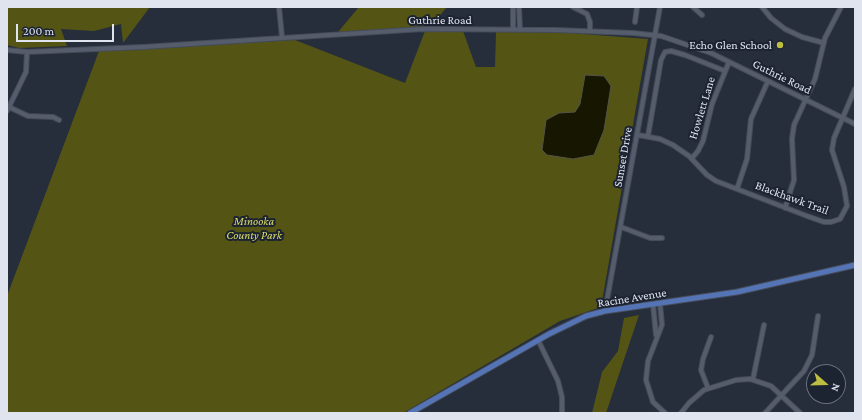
<!DOCTYPE html>
<style>
body{margin:0}
#map{position:relative;width:862px;height:420px;overflow:hidden;background:#262d3b;font-family:"Crimson Pro",serif}
canvas{display:block}
.frame{position:absolute;inset:0;border:8px solid #dfe4ee;pointer-events:none}
.north{position:absolute;left:806px;top:364px;width:40px;height:40px;box-sizing:border-box;background:#1c2331;border:1px solid #6a707d;border-radius:50%;rotate:110deg;font-size:11px;font-weight:700;line-height:16px;text-align:center;color:#dfe4ee}
.north::after{content:'';display:block;margin:auto;width:14px;height:18px;background:#bebe42;clip-path:polygon(50% 0,100% 100%,50% 72%,0 100%)}
.scale{position:absolute;left:16px;top:24px;width:98px;height:18px;box-sizing:border-box;border:2px solid #dfe4ee;border-top:0;padding-left:5px;font-size:12px;line-height:14px;white-space:nowrap;color:#dfe4ee;-webkit-text-stroke:3px #1c2331;paint-order:stroke}
</style>
<div id="map">
<canvas width="862" height="420"></canvas>
<div class="frame"></div>
<div class="north">N</div>
<div class="scale">200 m</div>
</div>
<script>
const context = document.querySelector('canvas').getContext('2d');
context.lineJoin = 'round';
function fillPath(path, color) {
  context.fillStyle = color;
  context.fill(path, 'evenodd');
}
function poly(rows) {
  const path = new Path2D();
  for (const r of rows) {
    path.moveTo(r[0], r[1]);
    for (let i = 2; i < r.length; i += 2) path.lineTo(r[i], r[i + 1]);
  }
  return path;
}
function trace(path, color, width, dash) {
  context.strokeStyle = color;
  context.lineWidth = width;
  context.lineCap = dash ? 'butt' : 'round';
  context.setLineDash(dash || []);
  context.stroke(path);
}
function label(font, color, halo, rows, align = 'center') {
  context.font = font + ' "Crimson Pro",serif';
  context.lineWidth = 4;
  context.setLineDash([]);
  context.textBaseline = 'middle';
  context.strokeStyle = halo;
  context.fillStyle = color;
  for (const [text, x, y, turn = 0] of rows) {
    context.save();
    context.translate(x, y);
    context.rotate((+turn || 0) * Math.PI / 180);
    context.textAlign = isNaN(turn) ? turn : align;
    if (halo) context.strokeText(text, 0, 0);
    context.fillText(text, 0, 0);
    context.restore();
  }
}
const green = poly([
 [7,7,150,7,123,43,121,24,94,31,61,29,67,46,19,48,7,45],
 [359,7,447,7,435,21,426,27,338,32],
 [425,31,463,31,476,67,495,67,496,32,557,32,648,39,601,307,560,321,403,413,7,413,7,296,99,51,295,40,405,83],
 [639,315,606,413,592,413,602,372,618,351,624,318]
]);
const water = poly([
 [585,75,604,76,611,86,604,130,594,155,573,159,547,155,542,150,546,120,559,113,575,112,580,104,585,75]
]);
const minor = poly([
 [279,7,282,37],
 [513,7,513,30],
 [519,7,520,30],
 [573,7,587,14,590,22,590,31],
 [693,7,702,15],
 [762,7,771,18,785,29,802,37,824,43],
 [635,22,637,7],
 [7,50,27,52,143,47,423,29,556,30,633,33,661,36,711,53,855,124],
 [9,107,28,116,53,117,59,120],
 [7,111,26,72,27,52],
 [638,135,660,139,673,145,689,156,707,175,716,181,807,216,824,222,831,222,840,219,847,206,844,187,832,150,834,138,855,89],
 [648,136,661,60,665,52,671,51,685,55,725,71],
 [692,158,698,151,703,141,712,104,729,62],
 [737,189,747,159,751,119,768,81],
 [785,208,794,180,792,139,794,125,815,79,825,38,841,7],
 [621,227,650,238,662,238],
 [660,303,662,325,648,361,646,380,653,402,665,413],
 [653,304,656,335],
 [605,311,660,7],
 [538,340,558,381,562,397,562,413],
 [753,379,764,325],
 [708,388,701,370,703,359,711,337],
 [681,413,689,403,704,390,736,380,750,379,771,386,800,413],
 [765,413,804,371,812,355,818,316]
]);
const major = poly([
 [410,413,549,334,586,316,605,311,737,292,855,265]
]);
const markers = [
 [780,45,4,"#bebe42"]
];
const streetNames = [
 ["Guthrie Road",440,20],
 ["Guthrie Road",782,77,26],
 ["Howlett Lane",702,108,-73],
 ["Sunset Drive",623,157,-80],
 ["Blackhawk Trail",792,198,20],
 ["Racine Avenue",632,298,-9]
];
const poiNames = [
 ["Echo Glen School",772,45]
];
const parkNames = [
 ["Minooka",254,221],
 ["County Park",254,235]
];
fillPath(green, '#545415');
fillPath(water, '#171600');
trace(water, '#535447', 1);
trace(minor, '#454b57', 6);
trace(major, '#454b57', 7);
trace(minor, '#555d6d', 4);
trace(major, '#5474b6', 5);
for (const [x, y, r, color] of markers) {
  const dot = new Path2D();
  dot.arc(x, y, r, 0, 2 * Math.PI);
  context.fillStyle = color;
  context.fill(dot);
  trace(dot, '#1c2331', 1.5);
}
label('12px', '#dfe4ee', '#1c2331', streetNames);
label('12px', '#dfe4ee', '#1c2331', poiNames, 'right');
label('italic 12px', '#dcdd6a', '#1c2331', parkNames);
</script>
